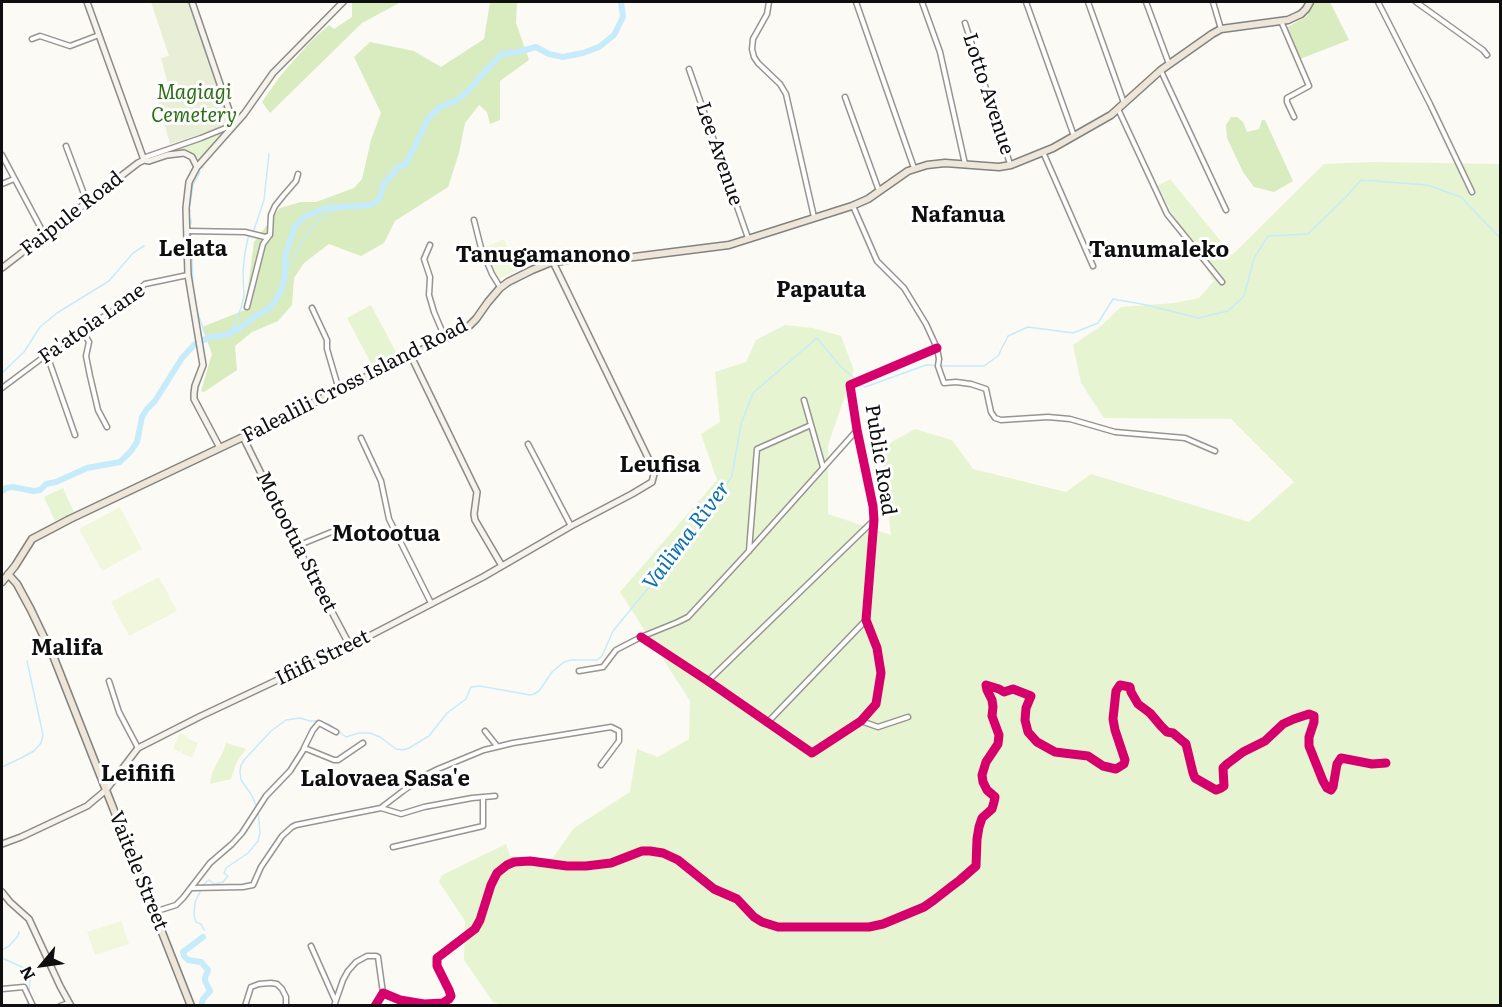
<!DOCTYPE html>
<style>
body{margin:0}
#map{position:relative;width:1502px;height:1007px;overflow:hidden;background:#fcfaf4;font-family:Literata,serif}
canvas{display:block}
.frame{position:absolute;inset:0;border:3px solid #0f0f0f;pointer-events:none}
.north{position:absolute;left:12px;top:935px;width:60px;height:60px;-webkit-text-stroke:4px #fff;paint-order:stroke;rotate:241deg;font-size:16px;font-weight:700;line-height:24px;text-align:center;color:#0f0f0f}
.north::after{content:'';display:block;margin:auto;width:21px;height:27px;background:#0f0f0f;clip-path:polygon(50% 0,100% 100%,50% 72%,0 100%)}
</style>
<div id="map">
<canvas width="1502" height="1007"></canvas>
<div class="frame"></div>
<div class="north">N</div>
</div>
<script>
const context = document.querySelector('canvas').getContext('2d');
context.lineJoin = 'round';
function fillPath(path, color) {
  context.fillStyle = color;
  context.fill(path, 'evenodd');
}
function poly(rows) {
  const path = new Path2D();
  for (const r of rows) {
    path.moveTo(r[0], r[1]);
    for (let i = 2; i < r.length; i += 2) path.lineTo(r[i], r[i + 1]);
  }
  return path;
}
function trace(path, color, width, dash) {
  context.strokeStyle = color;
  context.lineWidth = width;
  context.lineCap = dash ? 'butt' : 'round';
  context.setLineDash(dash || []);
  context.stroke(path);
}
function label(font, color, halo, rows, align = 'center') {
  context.font = font + ' Literata,serif';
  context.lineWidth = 6;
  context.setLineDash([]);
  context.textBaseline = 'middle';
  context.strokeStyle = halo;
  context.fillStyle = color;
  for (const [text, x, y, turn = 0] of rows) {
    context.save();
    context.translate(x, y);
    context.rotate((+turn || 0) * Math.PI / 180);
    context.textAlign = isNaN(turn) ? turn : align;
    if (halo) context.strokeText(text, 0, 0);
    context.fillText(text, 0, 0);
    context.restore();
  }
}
const green = poly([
 [224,132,225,133,199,159,189,151,182,150,149,159],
 [1372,162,1500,164,1500,1005,502,1005,493,1002,464,960,465,921,439,882,442,875,506,844,510,856,552,859,574,828,630,792,637,749,658,757,689,739,690,701,620,592,717,480,701,434,720,422,715,372,746,362,756,340,785,325,813,328,841,336,854,370,828,445,828,514,891,535,881,448,915,429,952,440,973,469,1066,492,1091,474,1249,522,1294,482,1231,419,1104,418,1081,383,1073,345,1101,326,1121,307,1175,303,1199,298,1214,281,1170,210,1158,186,1170,179,1232,255,1324,164],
 [371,305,397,354,373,367,347,318],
 [63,488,74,512,55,521,44,497],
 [226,743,246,749,237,761,231,779,210,784,212,773,224,750]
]);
const forest = poly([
 [352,2,401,2,362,23,270,113,262,102,281,75,312,40,329,25,334,29,352,17],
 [490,2,517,2,516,23,529,60,500,81,500,120,490,124,487,112,479,105,465,123,459,153,448,187,395,221,384,243,361,256,329,244,304,263,294,278,292,305,278,321,252,332,235,346,237,370,204,392,201,391,212,354,202,327,245,310,254,242,280,208,301,202,316,202,354,188,362,179,371,140,381,113,354,57,370,42,414,51,441,67,484,39],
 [1314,2,1330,2,1349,40,1300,59,1286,28,1307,16],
 [1231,117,1237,117,1243,122,1247,132,1259,129,1262,120,1265,120,1293,181,1274,192,1254,187,1243,172,1227,138,1226,125]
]);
const cemetery = poly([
 [151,2,191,2,229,115,229,121,225,126,170,144,156,92,169,88,161,58,169,56]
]);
const pitch = poly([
 [504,239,518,270,498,279,484,248],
 [120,507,142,549,102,571,79,529],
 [159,577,177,611,129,636,111,602],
 [180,733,188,736,187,738,198,743,192,758,181,753,183,747,180,752,173,749],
 [121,921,129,944,95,955,87,932]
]);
const stream = poly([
 [202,168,203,167],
 [190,205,193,185,200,172],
 [190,210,190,211],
 [191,219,191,224],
 [191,234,191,249],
 [192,253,193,282],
 [285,277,288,267,308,232,319,219,338,208],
 [193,285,196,306],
 [197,311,207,339],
 [228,334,234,325,241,308,244,296,243,272,245,252,248,238,254,230,264,200,269,154],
 [2,373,24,352,40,327,57,313,109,281,133,253,144,246],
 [2,767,21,758,34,751,41,743,43,735,27,661],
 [257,807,251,794,241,780,240,771,241,765,245,759,271,731,286,720,300,718,310,721,317,721,329,724,346,737,359,733,370,733,380,737,396,749,403,750,409,748,429,736,447,713,466,699,471,687,480,686,530,695,534,694,539,691,552,672,564,662,572,660,597,660,602,656,613,631,700,525,732,476,741,424,753,393,817,338,841,367,865,387,926,365,947,366,984,366,998,356,1008,336,1028,327,1073,333,1098,323,1113,299,1147,305,1198,318,1228,311,1244,296,1254,258,1268,236,1308,234,1345,198,1361,180,1427,185,1461,197,1500,238],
 [203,885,209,880,214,884,223,882,228,876,224,873,226,868,248,853,258,841,260,833,258,811],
 [201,890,195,902,194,915,196,922,201,924,204,930],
 [2,950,9,946,18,936,19,932],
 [2,958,26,969,30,977,29,993],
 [26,1006,28,1001]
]);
const river = poly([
 [2,491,6,488,13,487,33,491,40,490,46,484,56,482,87,468,120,462,131,451,137,442,142,417,147,409,155,401,182,358,195,344,208,338,228,334,241,327,256,316,271,307,280,293,285,277,285,256,295,226,304,217,326,208,371,205,380,198,384,183,389,178,398,167,406,164,429,117,440,107,457,100,468,91,491,65,502,54,518,52,536,47,549,54,563,57,583,53,599,47,614,35,623,17,621,2],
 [201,1006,203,999,210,991,205,981,205,978,208,970,201,962,188,960,184,956,183,952,203,937]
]);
const street = poly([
 [769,2,767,14,753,39,752,49,754,57,758,63,780,84,786,94,814,217],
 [856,2,914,168],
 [922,2,940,52,965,164],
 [1026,2,1074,136],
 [1088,2,1124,103],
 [1146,2,1169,64],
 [1213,2,1221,29],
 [1378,2,1430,104,1472,192],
 [1416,2,1483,50,1487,55],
 [1281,21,1309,86,1287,98,1287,102,1294,117],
 [965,23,1010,164],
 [32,39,40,36,70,46,99,35],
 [689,69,748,238],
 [1161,71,1226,210],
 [845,97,879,191],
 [1118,109,1167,214,1222,282],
 [66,146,87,202],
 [1043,152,1093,266],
 [2,155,45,236],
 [144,160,146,157,201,138,233,125],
 [2,184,14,179],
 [853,206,877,261,904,288,926,324,937,348,939,359,938,366,944,383,956,382,971,384,986,389,991,412,995,418,1001,420,1048,417,1070,419,1115,432,1185,438,1215,451],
 [474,220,481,248,492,274,500,287],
 [187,231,245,232,265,237,270,235,271,215,275,206,283,196,296,181,298,174],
 [430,245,424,259,430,277,429,295,434,312,445,338],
 [247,307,263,244,269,236],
 [312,308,327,340,327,349,339,390],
 [78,332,85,335,89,342,86,356,90,376,98,410,107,427],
 [47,355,75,435],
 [2,388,77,332,129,302,136,292,145,284,188,275],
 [804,400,823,467],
 [361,438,381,481,389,519,431,603],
 [528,444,571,526],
 [297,546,334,531],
 [749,551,757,449,811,425],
 [641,637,708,681,812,753,861,721,876,704,881,673,877,648,866,620,874,520,873,506,857,430,850,385,937,348],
 [579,671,603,667,616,650,641,637,678,622,688,617,748,552,857,430],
 [109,681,119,712,138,748],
 [708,681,873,521],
 [861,721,878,727,908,717],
 [767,723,866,620],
 [485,731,497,746],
 [304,748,313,730,319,723,336,732],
 [382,807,403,791,424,776,438,769,484,750,513,743,611,727,619,731,619,741,601,765],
 [393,847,483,826,483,798],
 [192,888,243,887,253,885,261,867,282,836,292,827,296,825,381,808,401,814,424,807,472,798,495,796],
 [154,912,176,905,183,898,210,863,232,844,242,833,266,796,290,771,304,749,307,749,334,760,338,760,363,743],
 [311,946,335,1000],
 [2,989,24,987,33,1006],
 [60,1006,69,1003],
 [245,1006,251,987,259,984,271,983,277,984,282,989,286,997,286,1006],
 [334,1006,343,980,348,971,356,962,367,956,376,956,378,957,383,993],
 [375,1006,383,993,400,1000,424,1004,443,1003,449,999,451,996,449,990,437,966,437,958,475,929,480,920,491,885,497,873,507,865,514,862,530,861,567,866,586,866,611,863,642,851,650,851,663,853,678,860,714,889,737,899,754,917,762,922,778,927,869,927,883,924,924,907,934,900,952,886,960,880,976,866,977,839,979,827,982,818,992,809,994,802,995,797,987,790,983,782,982,775,986,762,998,744,999,735,992,716,993,707,992,700,987,690,986,685,999,689,1004,692,1013,689,1031,696,1026,708,1025,720,1028,732,1037,742,1055,752,1088,756,1103,766,1116,769,1124,764,1125,760,1115,730,1113,719,1116,691,1120,685,1130,687,1131,692,1138,704,1150,713,1161,726,1167,732,1173,733,1186,744,1193,773,1195,778,1216,790,1221,788,1224,786,1223,768,1227,764,1243,752,1265,741,1283,724,1294,719,1309,714,1314,716,1314,722,1309,737,1309,746,1323,781,1327,788,1331,790,1333,787,1337,764,1341,758,1372,764,1386,763]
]);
const secondary = poly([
 [87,2,144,160,149,161,167,155,184,153,192,157,197,167],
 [192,2,234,125],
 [2,268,138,163,144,160],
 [411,356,477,492,474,514,475,520,502,566],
 [243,437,297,546,350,646],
 [220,448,194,399,194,393,195,386,203,365,188,275,186,208,189,182,197,167,244,114,273,73,343,2],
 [2,844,21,837,87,806,106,790,138,748,201,716,350,646,483,577,571,526,632,494,652,482,654,474,652,466,553,262],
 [2,892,10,902,29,919,60,986,71,1006]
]);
const primary = poly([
 [8,574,17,584,31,610,54,658,191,1006],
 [2,582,15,566,32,539,70,519,243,437,467,328,476,319,488,302,500,288,508,282,532,270,549,263,568,260,634,257,729,245,852,206,868,199,908,171,927,165,945,163,999,167,1011,165,1053,148,1111,115,1161,70,1212,34,1221,29,1288,20,1301,14,1306,9,1310,2]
]);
const cycleway = poly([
 [641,637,708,681,812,753,861,721,876,704,881,673,877,648,866,620,874,520,873,506,857,430,850,385,937,348],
 [375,1006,383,993,400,1000,424,1004,443,1003,449,999,451,996,449,990,437,966,437,958,475,929,480,920,491,885,497,873,507,865,514,862,530,861,567,866,586,866,611,863,642,851,650,851,663,853,678,860,714,889,737,899,754,917,762,922,778,927,869,927,883,924,924,907,934,900,952,886,960,880,976,866,977,839,979,827,982,818,992,809,994,802,995,797,987,790,983,782,982,775,986,762,998,744,999,735,992,716,993,707,992,700,987,690,986,685,999,689,1004,692,1013,689,1031,696,1026,708,1025,720,1028,732,1037,742,1055,752,1088,756,1103,766,1116,769,1124,764,1125,760,1115,730,1113,719,1116,691,1120,685,1130,687,1131,692,1138,704,1150,713,1161,726,1167,732,1173,733,1186,744,1193,773,1195,778,1216,790,1221,788,1224,786,1223,768,1227,764,1243,752,1265,741,1283,724,1294,719,1309,714,1314,716,1314,722,1309,737,1309,746,1323,781,1327,788,1331,790,1333,787,1337,764,1341,758,1372,764,1386,763]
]);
const parkNames = [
 ["Magiagi",194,93],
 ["Cemetery",194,116]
];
const streetNames = [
 ["Lotto Avenue",988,94,72],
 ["Lee Avenue",719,154,71],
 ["Faipule Road",72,214,-38],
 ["Fa'atoia Lane",92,324,-35],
 ["Falealili Cross Island Road",355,381,-27],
 ["Public Road",880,460,81],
 ["Motootua Street",296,542,63],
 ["Ifiifi Street",323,658,-26],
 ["Vaitele Street",138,871,68]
];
const waterNames = [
 ["Vailima River",687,536,-53]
];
const quarterNames = [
 ["Nafanua",958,216],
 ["Lelata",193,250],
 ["Tanumaleko",1159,251],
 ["Tanugamanono",543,256],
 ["Papauta",821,291],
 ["Leufisa",660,466],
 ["Motootua",386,535],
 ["Malifa",67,649],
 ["Leifiifi",138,775],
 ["Lalovaea Sasa'e",385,780]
];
fillPath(green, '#e7f4d1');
fillPath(forest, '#d8ecbf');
fillPath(cemetery, '#e9eed6');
fillPath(pitch, '#f1f7dc');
trace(stream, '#c6ebfa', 1.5);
trace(river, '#c6ebfa', 6);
trace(street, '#969592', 7);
trace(secondary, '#8c8b89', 8);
trace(primary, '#83827f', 9);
trace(street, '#fffefd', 4);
trace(secondary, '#f5f3eb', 5);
trace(primary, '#eee7d9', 6);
trace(cycleway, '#d6006c', 9);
label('italic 20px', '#2e6f17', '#fff', parkNames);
label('20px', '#0f0f0f', '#fff', streetNames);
label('italic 21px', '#0971b0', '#fff', waterNames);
label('bold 22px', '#0f0f0f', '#fff', quarterNames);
</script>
